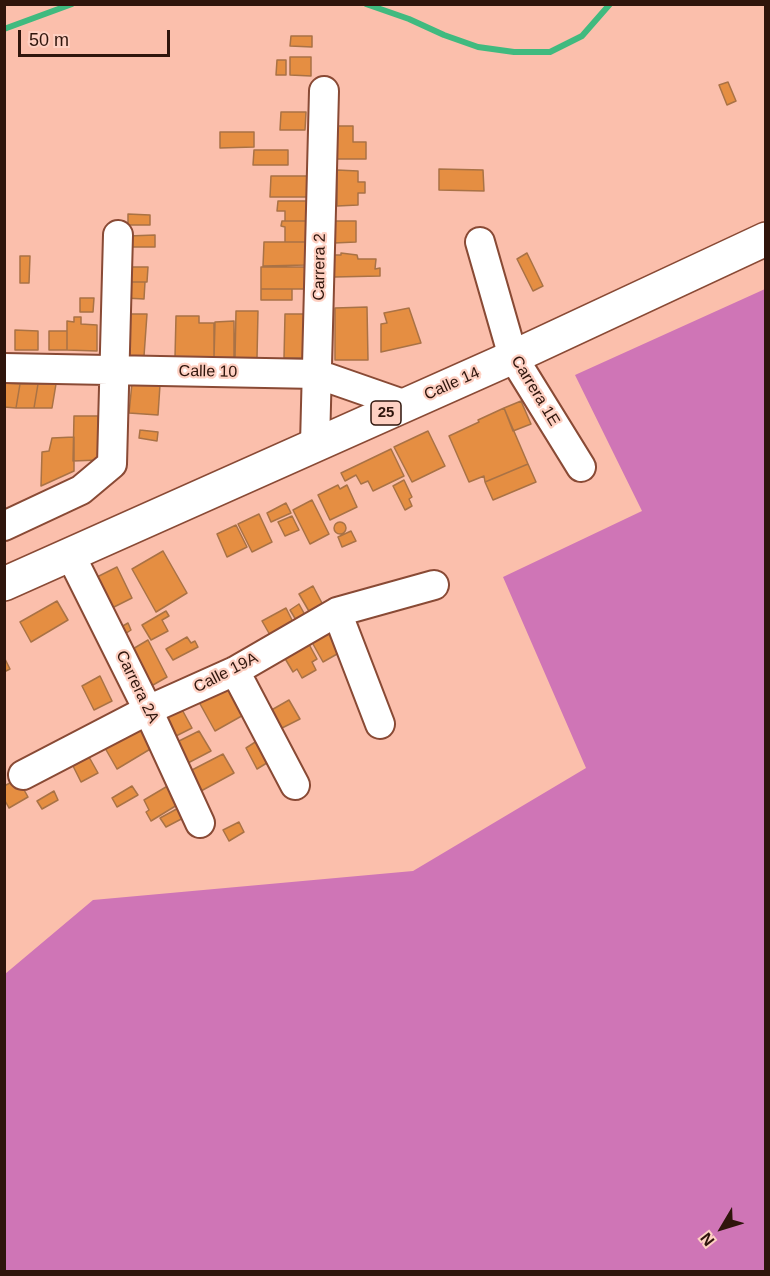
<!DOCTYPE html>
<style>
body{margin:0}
#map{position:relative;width:770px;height:1276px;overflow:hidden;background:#fbbfac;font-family:Helvetica,sans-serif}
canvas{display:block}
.frame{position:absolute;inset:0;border:6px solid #2f150c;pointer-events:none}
.north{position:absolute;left:692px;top:1198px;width:60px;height:60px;-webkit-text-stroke:4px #fed0c2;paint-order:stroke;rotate:232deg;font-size:16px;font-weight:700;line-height:24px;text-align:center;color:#2f150c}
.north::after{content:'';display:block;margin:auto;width:21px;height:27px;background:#2f150c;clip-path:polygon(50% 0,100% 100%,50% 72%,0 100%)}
.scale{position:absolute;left:18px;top:30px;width:152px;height:27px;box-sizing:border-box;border:3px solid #2f150c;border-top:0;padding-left:8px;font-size:18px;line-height:21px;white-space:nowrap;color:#2f150c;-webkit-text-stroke:4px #fed0c2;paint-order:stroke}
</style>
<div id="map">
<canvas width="770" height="1276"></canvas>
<div class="frame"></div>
<div class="north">N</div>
<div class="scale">50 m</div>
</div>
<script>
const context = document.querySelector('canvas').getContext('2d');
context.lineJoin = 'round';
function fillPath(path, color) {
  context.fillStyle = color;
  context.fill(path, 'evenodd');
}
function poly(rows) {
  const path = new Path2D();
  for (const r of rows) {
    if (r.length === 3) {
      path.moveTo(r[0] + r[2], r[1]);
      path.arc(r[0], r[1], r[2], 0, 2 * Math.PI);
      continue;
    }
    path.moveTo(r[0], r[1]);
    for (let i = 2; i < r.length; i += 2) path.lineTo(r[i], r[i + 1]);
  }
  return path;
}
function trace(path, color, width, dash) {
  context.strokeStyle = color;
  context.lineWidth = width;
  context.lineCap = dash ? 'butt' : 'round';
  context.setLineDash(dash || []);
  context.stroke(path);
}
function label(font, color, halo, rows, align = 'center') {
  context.font = font + ' Helvetica,sans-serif';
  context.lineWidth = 4.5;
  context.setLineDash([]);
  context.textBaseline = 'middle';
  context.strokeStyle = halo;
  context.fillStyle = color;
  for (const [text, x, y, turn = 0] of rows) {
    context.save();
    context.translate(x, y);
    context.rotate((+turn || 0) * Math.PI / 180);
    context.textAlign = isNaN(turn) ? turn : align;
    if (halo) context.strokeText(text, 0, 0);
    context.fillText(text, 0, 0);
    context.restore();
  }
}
const forest = poly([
 [765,289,765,1271,5,1271,5,974,93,900,413,871,586,768,503,577,642,511,575,375]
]);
const stream = poly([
 [366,4,409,19,444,35,478,47,514,52,550,52,582,36,610,4],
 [4,29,72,4]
]);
const building = poly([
 [291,36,312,36,312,47,290,46,291,36],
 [290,57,311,57,311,76,290,75,290,57],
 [277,60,286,60,286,75,276,75,277,60],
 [728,82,736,101,727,105,719,85,728,82],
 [281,112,306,112,305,130,280,130,281,112],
 [332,126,353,126,353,142,366,142,366,159,333,159,332,126],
 [220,132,254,132,254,147,220,148,220,132],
 [254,150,288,150,288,165,253,165,254,150],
 [439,169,483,170,484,191,439,190,439,169],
 [337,170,358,171,358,182,365,182,365,193,358,193,358,205,337,206,337,170],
 [271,176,309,176,308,197,270,197,271,176],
 [278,201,308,201,308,221,285,221,285,211,277,211,278,201],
 [128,214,150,215,150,225,128,225,128,214],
 [282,221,308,221,308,242,285,242,285,227,281,226,282,221],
 [334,221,356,221,356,242,334,243,334,221],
 [155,235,155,247,128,247,128,236,155,235],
 [264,242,308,242,307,265,263,266,264,242],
 [341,253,357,255,358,259,376,259,375,269,380,268,380,276,334,277,334,255,341,255,341,253],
 [527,253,543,286,533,291,517,259,527,253],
 [20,256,30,256,29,283,20,283,20,256],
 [127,267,148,267,147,282,126,282,127,267],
 [261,267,307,267,307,289,261,289,261,267],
 [126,282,145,282,144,299,125,298,126,282],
 [261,289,292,289,292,300,261,300,261,289],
 [80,298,94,298,93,312,80,312,80,298],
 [367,307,368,360,335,360,335,308,367,307],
 [409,308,421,343,381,352,381,324,387,323,384,313,409,308],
 [236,311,258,311,257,358,235,358,236,311],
 [125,314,147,314,144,356,120,356,125,314],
 [285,314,306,314,305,358,284,358,285,314],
 [176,316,199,316,199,323,214,323,214,358,175,357,176,316],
 [74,317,81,317,81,324,97,325,97,351,67,350,67,321,74,322,74,317],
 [234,321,234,358,214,358,215,322,234,321],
 [15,330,38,331,38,350,15,350,15,330],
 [49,331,67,331,67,350,49,350,49,331],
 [4,383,20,384,16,408,4,407,4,383],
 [132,383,160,385,158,415,129,413,132,383],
 [20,384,38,384,34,408,16,408,20,384],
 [38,384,56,384,52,408,34,408,38,384],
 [521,401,531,424,513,431,504,408,521,401],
 [504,408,528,464,485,482,484,476,469,482,449,436,479,422,478,420,504,408],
 [74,416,98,416,98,460,73,461,74,416],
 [140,430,158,432,157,441,139,438,140,430],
 [428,431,445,466,412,482,394,447,428,431],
 [74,437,74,471,41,486,42,452,49,451,52,438,74,437],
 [391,449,404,476,373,491,368,481,361,484,356,475,345,481,341,473,391,449],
 [528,464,536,482,493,500,485,482,528,464],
 [404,480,412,497,409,499,412,506,405,510,393,486,404,480],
 [338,485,340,489,347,485,357,507,330,520,318,495,338,485],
 [312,500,329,534,310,544,293,510,312,500],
 [286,503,291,513,271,522,267,513,286,503],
 [259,514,272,542,252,552,238,524,259,514],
 [292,516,299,530,285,536,278,522,292,516],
 [340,528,6],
 [236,525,247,547,227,557,217,534,236,525],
 [351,531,356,541,342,547,338,537,351,531],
 [163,551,187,593,156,612,132,569,163,551],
 [117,567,132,598,112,608,97,577,117,567],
 [313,586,323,605,310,613,299,594,313,586],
 [57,601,68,620,31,642,20,622,57,601],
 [299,604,305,615,296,620,290,610,299,604],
 [286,608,293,622,270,635,262,621,286,608],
 [166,611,169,616,162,620,168,631,151,640,142,625,166,611],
 [128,623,131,630,125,634,121,627,128,623],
 [331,623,346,649,323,662,308,635,331,623],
 [187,637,191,643,195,641,198,647,173,660,166,649,187,637],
 [305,637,317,659,312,662,316,670,302,678,297,669,293,672,280,650,305,637],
 [148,640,167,677,146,689,126,653,148,640],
 [4,657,10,669,4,672,4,657],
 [100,676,112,701,94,710,82,686,100,676],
 [231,685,247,713,215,731,199,702,231,685],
 [289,700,300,719,278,730,268,712,289,700],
 [179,704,192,728,172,738,160,718,179,704],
 [140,727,152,748,117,769,105,748,140,727],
 [199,731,211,751,186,764,175,743,199,731],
 [263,737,275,758,257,769,246,748,263,737],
 [223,754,234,773,201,791,190,771,223,754],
 [89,757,98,773,81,782,73,766,89,757],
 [18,779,28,797,9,808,4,799,4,786,18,779],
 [171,784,182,802,151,821,146,812,149,810,144,800,171,784],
 [132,786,138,795,117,807,112,798,132,786],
 [54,791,58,800,42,809,37,801,54,791],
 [184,805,189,815,166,827,160,818,184,805],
 [239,822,244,832,229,841,223,830,239,822]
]);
const minor = poly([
 [480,242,513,357,581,467],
 [4,368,317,374,406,405],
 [315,444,324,91],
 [4,526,81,490,112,464,118,235],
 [70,554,148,710,200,823],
 [337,612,380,724],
 [235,671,295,785],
 [23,775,148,710,235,671,337,612,434,585]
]);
const highway = poly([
 [4,584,513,357,766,239]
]);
const shields = [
 [386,413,30]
];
const shieldNames = [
 ["25",386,413]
];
const streetNames = [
 ["Carrera 2",320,267,-89],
 ["Calle 10",208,372,1],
 ["Calle 14",452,384,-24],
 ["Carrera 1E",535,391,59],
 ["Calle 19A",226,673,-27],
 ["Carrera 2A",137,687,64]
];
fillPath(forest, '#cf75b6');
trace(stream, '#40ba7f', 6);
fillPath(building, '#e58e42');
trace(building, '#a97245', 1.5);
trace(minor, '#894a35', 32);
trace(highway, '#894a35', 36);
trace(minor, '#fff', 28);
trace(highway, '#fff', 33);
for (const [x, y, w] of shields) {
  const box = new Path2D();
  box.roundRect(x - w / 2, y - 12, w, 24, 4.5);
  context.fillStyle = '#fed0c2';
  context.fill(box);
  trace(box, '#2f150c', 1.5);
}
label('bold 15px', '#2f150c', null, shieldNames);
label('16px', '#2f150c', '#fed0c2', streetNames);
</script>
